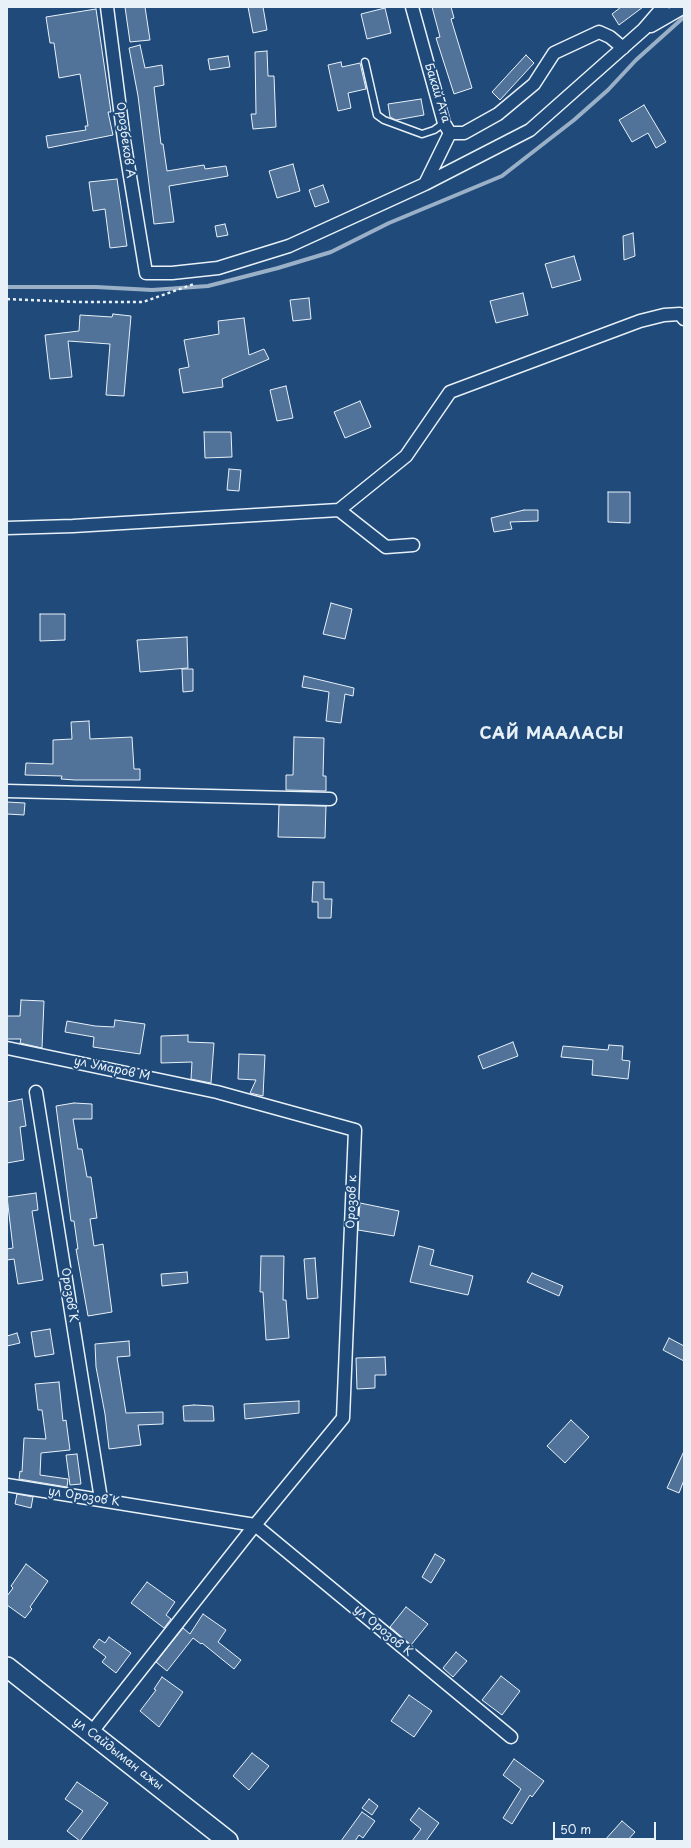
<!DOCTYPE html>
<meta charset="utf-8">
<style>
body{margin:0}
#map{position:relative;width:691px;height:1848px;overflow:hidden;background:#1f4a7a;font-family:"Playpen Sans",sans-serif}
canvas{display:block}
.frame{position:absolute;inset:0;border:8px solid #e8f1f8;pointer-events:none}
.scale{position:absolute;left:553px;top:1822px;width:103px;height:18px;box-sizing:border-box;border:2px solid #e8f1f8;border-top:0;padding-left:5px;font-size:12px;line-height:14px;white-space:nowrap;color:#e8f1f8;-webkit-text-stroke:3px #1f4a7a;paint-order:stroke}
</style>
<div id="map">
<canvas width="691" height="1848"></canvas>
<div class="frame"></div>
<div class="scale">50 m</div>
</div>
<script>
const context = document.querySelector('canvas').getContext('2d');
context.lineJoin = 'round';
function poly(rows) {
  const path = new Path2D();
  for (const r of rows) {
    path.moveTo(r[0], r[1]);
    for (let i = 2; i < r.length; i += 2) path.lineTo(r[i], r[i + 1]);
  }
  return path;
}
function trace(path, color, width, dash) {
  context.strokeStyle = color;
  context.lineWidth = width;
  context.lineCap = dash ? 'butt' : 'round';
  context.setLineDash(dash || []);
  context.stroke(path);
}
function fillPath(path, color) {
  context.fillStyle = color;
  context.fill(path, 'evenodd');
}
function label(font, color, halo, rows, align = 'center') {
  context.font = font + ' "Playpen Sans",sans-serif';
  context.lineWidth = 4;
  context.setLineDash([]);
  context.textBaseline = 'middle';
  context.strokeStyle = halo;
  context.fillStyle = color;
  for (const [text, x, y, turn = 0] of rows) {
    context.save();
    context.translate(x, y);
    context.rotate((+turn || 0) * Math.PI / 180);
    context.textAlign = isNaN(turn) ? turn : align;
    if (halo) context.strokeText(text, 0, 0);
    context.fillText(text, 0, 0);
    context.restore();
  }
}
const stream = poly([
 [7,287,96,287,152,290,208,286,278,268,331,252,389,223,502,176,574,120,608,90,636,60,684,17]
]);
const building = poly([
 [125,7,145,7,150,40,130,42,125,7],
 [248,7,263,7,267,30,253,33,248,7],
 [432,7,451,7,454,18,451,19,472,88,454,94,436,38,440,37,432,7],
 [621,7,643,7,619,25,612,14,621,7],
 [385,8,391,33,367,39,361,14,385,8],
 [96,9,111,112,108,112,113,135,48,148,46,136,86,130,85,126,88,126,80,74,59,78,54,43,50,43,46,17,96,9],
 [140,45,145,68,162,65,164,85,154,87,161,144,163,144,167,171,204,165,205,169,226,166,228,176,169,186,174,222,154,224,138,96,129,48,140,45],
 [267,51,268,76,274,76,276,127,253,129,251,114,256,114,255,52,267,51],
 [526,55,534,63,500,100,492,92,526,55],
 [228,56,230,67,210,70,208,59,228,56],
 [341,62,342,67,360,63,366,89,348,93,351,108,338,111,328,65,341,62],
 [421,99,424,115,396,120,390,117,388,104,421,99],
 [644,105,666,142,656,148,648,133,632,142,619,120,644,105],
 [293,164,300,191,277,198,269,171,293,164],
 [117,179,127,246,110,248,105,209,93,211,89,182,117,179],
 [323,185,329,202,315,207,309,190,323,185],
 [225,224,228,235,217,237,215,226,225,224],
 [633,233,635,256,624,260,623,236,633,233],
 [574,256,581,280,552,288,545,264,574,256],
 [523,293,528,315,496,323,490,301,523,293],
 [309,298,311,319,293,321,290,300,309,298],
 [113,314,131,316,124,396,106,395,110,344,68,341,72,377,50,379,45,335,79,331,80,315,112,317,113,314],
 [244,318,249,355,264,349,269,359,222,379,223,387,183,393,179,369,189,367,184,340,219,334,218,321,244,318],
 [286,386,293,418,277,421,270,390,286,386],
 [360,401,371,427,345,438,334,412,360,401],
 [204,432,231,432,232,457,205,458,204,432],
 [229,469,241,470,239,491,227,490,229,469],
 [608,492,630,492,630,523,608,522,608,492],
 [524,510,538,510,538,521,510,522,512,529,494,532,491,518,524,510],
 [331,603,352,609,345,639,323,634,331,603],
 [40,614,65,614,65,640,40,641,40,614],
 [187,637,188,668,140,672,137,640,187,637],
 [182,669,193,669,193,691,183,692,182,669],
 [304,676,354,688,353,696,345,694,341,723,326,721,329,692,302,687,304,676],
 [89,721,90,739,132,737,134,769,140,769,140,780,75,780,61,779,62,776,25,775,26,763,53,764,53,740,72,739,71,722,89,721],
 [294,737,324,738,323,776,326,776,326,791,286,790,286,775,293,775,294,737],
 [7,802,25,803,24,815,7,814,7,802],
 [279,805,326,806,325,838,278,837,279,805],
 [313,882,324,882,324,899,332,899,331,918,318,918,318,902,312,902,313,882],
 [21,1000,44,1001,42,1048,20,1043,21,1039,7,1039,7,1016,20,1016,21,1000],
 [115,1020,145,1024,140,1054,93,1047,94,1037,65,1032,67,1021,95,1026,114,1027,115,1020],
 [188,1035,188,1042,214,1043,211,1083,191,1079,192,1062,161,1063,161,1036,188,1035],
 [513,1042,518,1056,483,1069,478,1056,513,1042],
 [609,1045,623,1046,622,1060,630,1061,628,1079,592,1075,593,1060,561,1057,563,1046,608,1050,609,1045],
 [239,1054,265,1055,263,1096,250,1093,256,1080,238,1079,239,1054],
 [22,1099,26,1126,20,1127,24,1160,7,1163,7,1102,22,1099],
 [74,1103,92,1104,92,1119,73,1119,78,1149,82,1149,87,1177,91,1177,97,1218,90,1219,94,1246,103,1244,112,1312,88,1316,76,1249,78,1249,74,1221,71,1221,56,1106,74,1103],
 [36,1193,38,1210,32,1211,43,1280,18,1284,14,1259,7,1260,7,1249,13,1248,7,1197,36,1193],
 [360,1203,399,1211,394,1236,358,1230,360,1203],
 [419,1246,434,1250,430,1265,473,1276,468,1295,410,1282,419,1246],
 [261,1256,284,1256,283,1300,286,1300,289,1338,266,1340,263,1292,260,1292,261,1256],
 [315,1258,318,1298,307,1299,304,1259,315,1258],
 [187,1272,188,1283,162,1286,161,1274,187,1272],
 [532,1273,563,1286,559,1296,527,1282,532,1273],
 [50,1329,54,1354,35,1357,31,1332,50,1329],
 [17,1333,20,1343,7,1346,7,1336,17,1333],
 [669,1338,684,1346,684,1361,663,1350,669,1338],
 [129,1341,130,1356,117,1357,126,1413,163,1412,163,1424,138,1425,141,1445,109,1449,105,1414,96,1367,95,1344,129,1341],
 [385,1357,386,1375,375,1375,375,1388,357,1389,356,1358,385,1357],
 [59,1382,63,1421,66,1420,70,1450,41,1453,40,1475,68,1479,67,1487,19,1479,20,1471,22,1472,24,1438,46,1439,42,1410,38,1410,35,1384,59,1382],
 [299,1401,299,1413,245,1419,244,1404,299,1401],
 [194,1405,213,1406,214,1421,184,1421,183,1406,194,1405],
 [571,1420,589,1437,565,1463,547,1446,571,1420],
 [684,1451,684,1480,679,1493,667,1488,684,1451],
 [77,1454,81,1484,70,1485,66,1455,77,1454],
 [17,1494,33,1497,31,1508,15,1504,17,1494],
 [435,1554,445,1560,431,1583,422,1577,435,1554],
 [26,1564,48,1581,30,1607,32,1609,25,1618,7,1605,7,1596,13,1588,11,1586,26,1564],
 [147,1582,175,1602,166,1615,171,1619,164,1628,131,1603,147,1582],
 [406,1607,428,1624,411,1645,390,1627,406,1607],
 [203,1614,226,1630,218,1642,241,1660,234,1669,202,1643,201,1644,193,1638,167,1671,156,1662,183,1628,190,1634,203,1614],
 [109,1637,131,1653,116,1673,102,1662,106,1657,93,1647,99,1639,105,1643,109,1637],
 [456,1652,467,1661,453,1677,443,1668,456,1652],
 [501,1676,520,1691,502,1715,482,1700,501,1676],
 [162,1677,183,1692,159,1727,140,1711,156,1690,154,1689,162,1677],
 [409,1695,432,1711,414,1737,391,1721,409,1695],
 [252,1753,269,1766,249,1790,233,1776,252,1753],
 [514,1759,544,1781,532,1797,530,1795,512,1824,503,1818,521,1789,503,1775,514,1759],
 [77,1782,108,1803,80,1841,67,1831,83,1811,65,1799,77,1782],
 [369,1799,378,1806,372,1815,362,1808,369,1799],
 [419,1808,439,1823,426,1841,412,1841,421,1829,410,1820,419,1808],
 [362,1812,375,1821,363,1838,359,1835,355,1841,341,1841,362,1812],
 [622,1821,635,1832,627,1841,604,1841,622,1821]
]);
const path = poly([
 [7,299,77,302,143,302,194,284]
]);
const service = poly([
 [365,62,377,115,384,120,422,134,434,130,444,123]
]);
const minor = poly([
 [107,7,124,140,146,273,172,273,218,268,289,246,425,184,530,130,644,29,663,7],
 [412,7,444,123,450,133,464,133,498,114,534,84,554,53,599,32,610,37,623,48],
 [651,26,684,7],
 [425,184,450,133],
 [339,510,406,456,450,392,640,321,664,315,680,314,684,319],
 [7,528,73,526,339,510,386,547,413,545],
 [7,791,330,799],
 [7,1048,217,1092,355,1130,343,1418,255,1525,91,1733],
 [36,1092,101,1499],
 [7,1485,255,1525,511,1737]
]);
const trunk = poly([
 [7,1667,228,1841]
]);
const streetNames = [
 ["Бакай Ата",437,93,73],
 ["Орозбеков А",125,140,82],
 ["ул Умаров М",112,1069,12],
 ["Орозов к",352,1202,-88],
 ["Орозов К",69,1295,81],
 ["ул Орозов К",84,1497,9],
 ["ул Орозов К",383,1631,40],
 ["ул Сайдыман ажы",118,1754,38]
];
const districtNames = [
 ["САЙ МААЛАСЫ",552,735]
];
trace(stream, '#9ab0c7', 4);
fillPath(building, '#517399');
trace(building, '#e8f1f8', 1);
trace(service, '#e8f1f8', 9);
trace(minor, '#e8f1f8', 15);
trace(trunk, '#e8f1f8', 22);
trace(path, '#e8f1f8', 2.5, [3, 3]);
trace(service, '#1f4a7a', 6);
trace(minor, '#1f4a7a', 12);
trace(trunk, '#1f4a7a', 19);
label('12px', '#e8f1f8', '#1f4a7a', streetNames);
context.letterSpacing = '1px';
label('bold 16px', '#e8f1f8', '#1f4a7a', districtNames);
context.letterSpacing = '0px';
</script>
